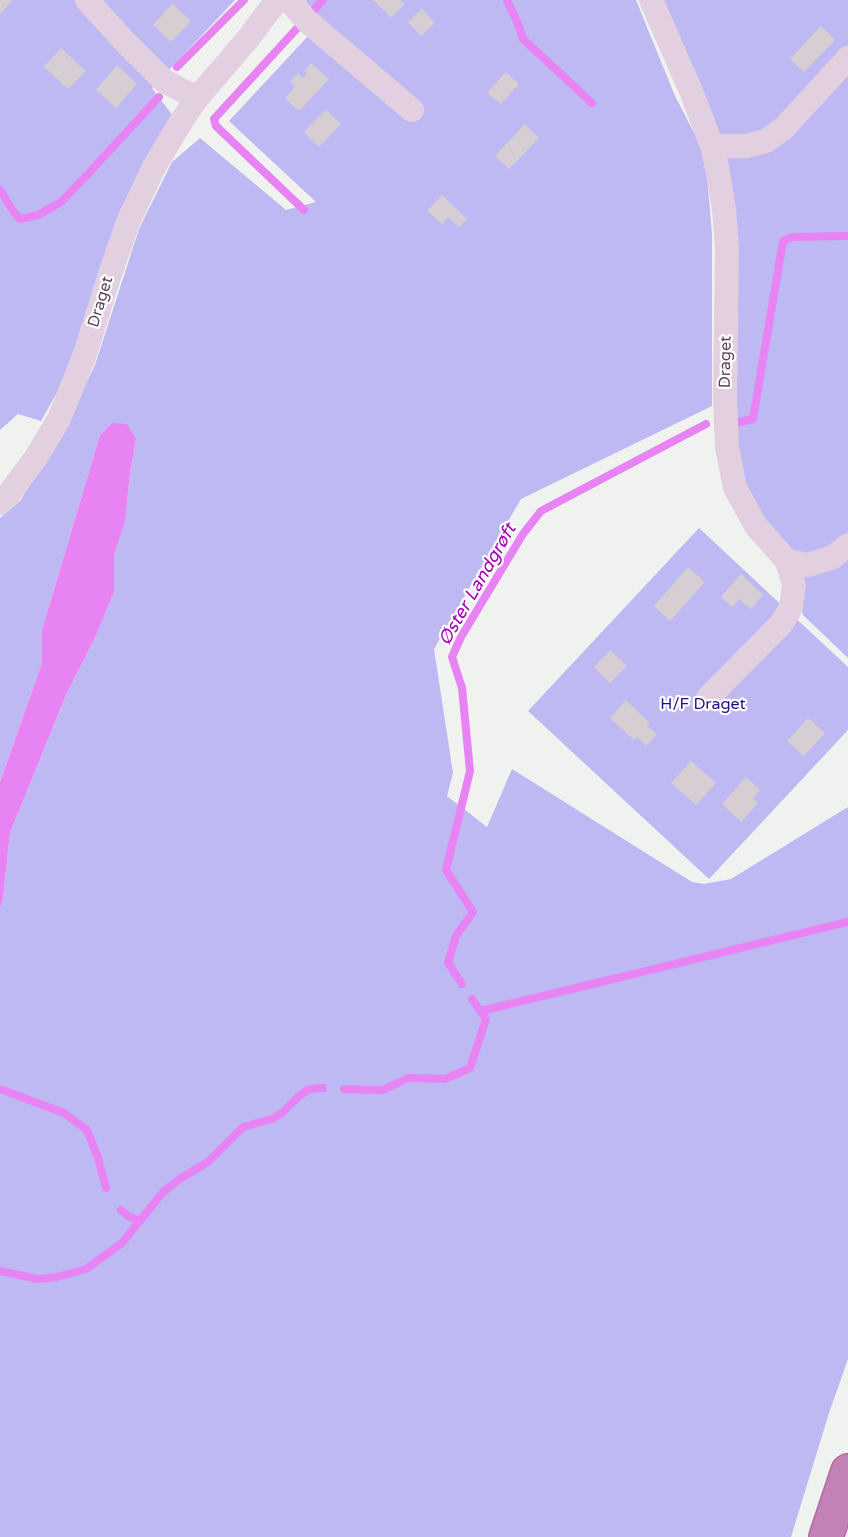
<!DOCTYPE html>
<meta charset="utf-8">
<style>
body{margin:0}
canvas{display:block;background:#f0f2ef}
</style>
<canvas width="848" height="1537"></canvas>
<script>
const context = document.querySelector('canvas').getContext('2d');
context.lineJoin = 'round';
function fillPath(path, color) {
  context.fillStyle = color;
  context.fill(path, 'evenodd');
}
function poly(rows) {
  const path = new Path2D();
  for (const r of rows) {
    path.moveTo(r[0], r[1]);
    for (let i = 2; i < r.length; i += 2) path.lineTo(r[i], r[i + 1]);
  }
  return path;
}
function trace(path, color, width, dash) {
  context.strokeStyle = color;
  context.lineWidth = width;
  context.lineCap = dash ? 'butt' : 'round';
  context.setLineDash(dash || []);
  context.stroke(path);
}
function label(font, color, halo, rows, align = 'center') {
  context.font = font + ' "Varela Round",sans-serif';
  context.lineWidth = 4.5;
  context.setLineDash([]);
  context.textBaseline = 'middle';
  context.strokeStyle = halo;
  context.fillStyle = color;
  for (const [text, x, y, turn = 0] of rows) {
    context.save();
    context.translate(x, y);
    context.rotate((+turn || 0) * Math.PI / 180);
    context.textAlign = isNaN(turn) ? turn : align;
    if (halo) context.strokeText(text, 0, 0);
    context.fillText(text, 0, 0);
    context.restore();
  }
}
const green = poly([
 [0,0,235,0,152,88,173,116,72,366,41,421,18,414,0,430],
 [306,0,636,0,675,96,705,154,712,233,712,406,521,499,434,649,453,773,447,796,487,827,512,769,692,882,704,884,731,879,848,807,848,1359,829,1413,791,1537,0,1537,0,909,3,898,10,833,66,695,94,640,114,592,114,555,125,523,130,473,136,439,112,423,100,435,42,630,42,663,0,782,0,518,20,501,62,433,95,365,139,229,172,162,200,138,286,210,316,202,229,121,322,21,306,4],
 [659,0,848,0,848,658,803,615,787,552,762,525,741,478,731,439,726,156,767,133,718,136],
 [699,528,848,667,848,730,709,879,528,711]
]);
const water = poly([
 [112,423,127,424,136,439,130,473,125,523,114,555,114,592,94,640,66,695,10,833,3,898,0,909,0,782,42,663,42,630,100,435]
]);
const stream = poly([
 [507,0,519,26,523,39,592,103],
 [177,67,244,0],
 [0,190,13,211,20,219,38,215,61,202,87,175,159,97],
 [304,210,216,126,214,119,323,0],
 [735,423,753,419,783,241,792,237,848,236],
 [462,984,448,963,456,936,473,912,446,870,470,771,462,688,452,657,461,637,523,534,541,511,706,424],
 [481,1011,848,922],
 [0,1089,64,1113,87,1130,98,1158,106,1188],
 [344,1089,383,1090,408,1078,445,1079,470,1068,486,1019,472,999],
 [121,1210,128,1216,139,1221],
 [0,1271,38,1279,57,1277,86,1269,122,1243,163,1192,181,1178,208,1162,243,1127,272,1119,282,1113,298,1097,309,1089,323,1088]
]);
const building = poly([
 [0,0,13,0,0,14],
 [373,0,400,0,405,4,391,17],
 [172,4,191,21,171,42,153,25],
 [422,9,435,23,421,36,408,22],
 [821,26,835,40,804,72,790,59],
 [61,48,86,71,68,89,44,67],
 [311,63,329,79,299,111,285,98,295,87,290,82,298,73,303,78,307,74,304,71],
 [117,65,137,84,116,108,96,90],
 [506,72,519,84,501,104,487,93],
 [326,110,341,124,319,147,304,132],
 [525,124,539,138,509,169,495,156],
 [442,195,467,219,459,227,448,217,442,224,427,211],
 [688,567,705,582,670,621,654,606],
 [741,574,763,595,751,609,739,599,732,607,721,597],
 [610,650,627,666,610,683,594,667],
 [626,700,650,723,647,726,657,734,646,746,637,737,634,740,610,718],
 [808,718,825,733,804,756,787,741],
 [691,761,716,783,696,805,671,783],
 [746,777,760,790,753,798,758,803,741,822,722,804]
]);
const minor = poly([
 [87,0,126,43,163,80,181,90,198,97],
 [291,0,293,5,307,21,412,110],
 [651,0,691,91,712,146,717,167,724,209,727,248,725,400,727,447,735,488,756,526,787,561,794,585,791,607,782,623,708,698],
 [712,146,746,146,766,141,784,128,848,58],
 [0,503,8,495,37,456,59,419,84,357,109,277,128,222,154,167,182,120,198,97,247,40,277,0],
 [787,561,808,565,833,557,848,545]
]);
const motorway = poly([
 [826,1537,848,1471]
]);
const streetNames = [
 ["Draget",101,302,-73],
 ["Draget",726,362,-89]
];
const parkNames = [
 ["H/F Draget",703,705]
];
const waterNames = [
 ["Øster Landgrøft",478,585,-60]
];
fillPath(green, '#beb9f3');
fillPath(water, '#e883f4');
trace(stream, '#e883f4', 8);
fillPath(building, '#d7ced4');
trace(motorway, '#ae6da1', 36);
trace(minor, '#e2cfe0', 24);
trace(motorway, '#c382b6', 33);
label('16px', '#5e455b', '#fff', streetNames);
label('16px', '#250e87', '#fff', parkNames);
label('italic 18px', '#a300b7', '#fff', waterNames);
</script>
